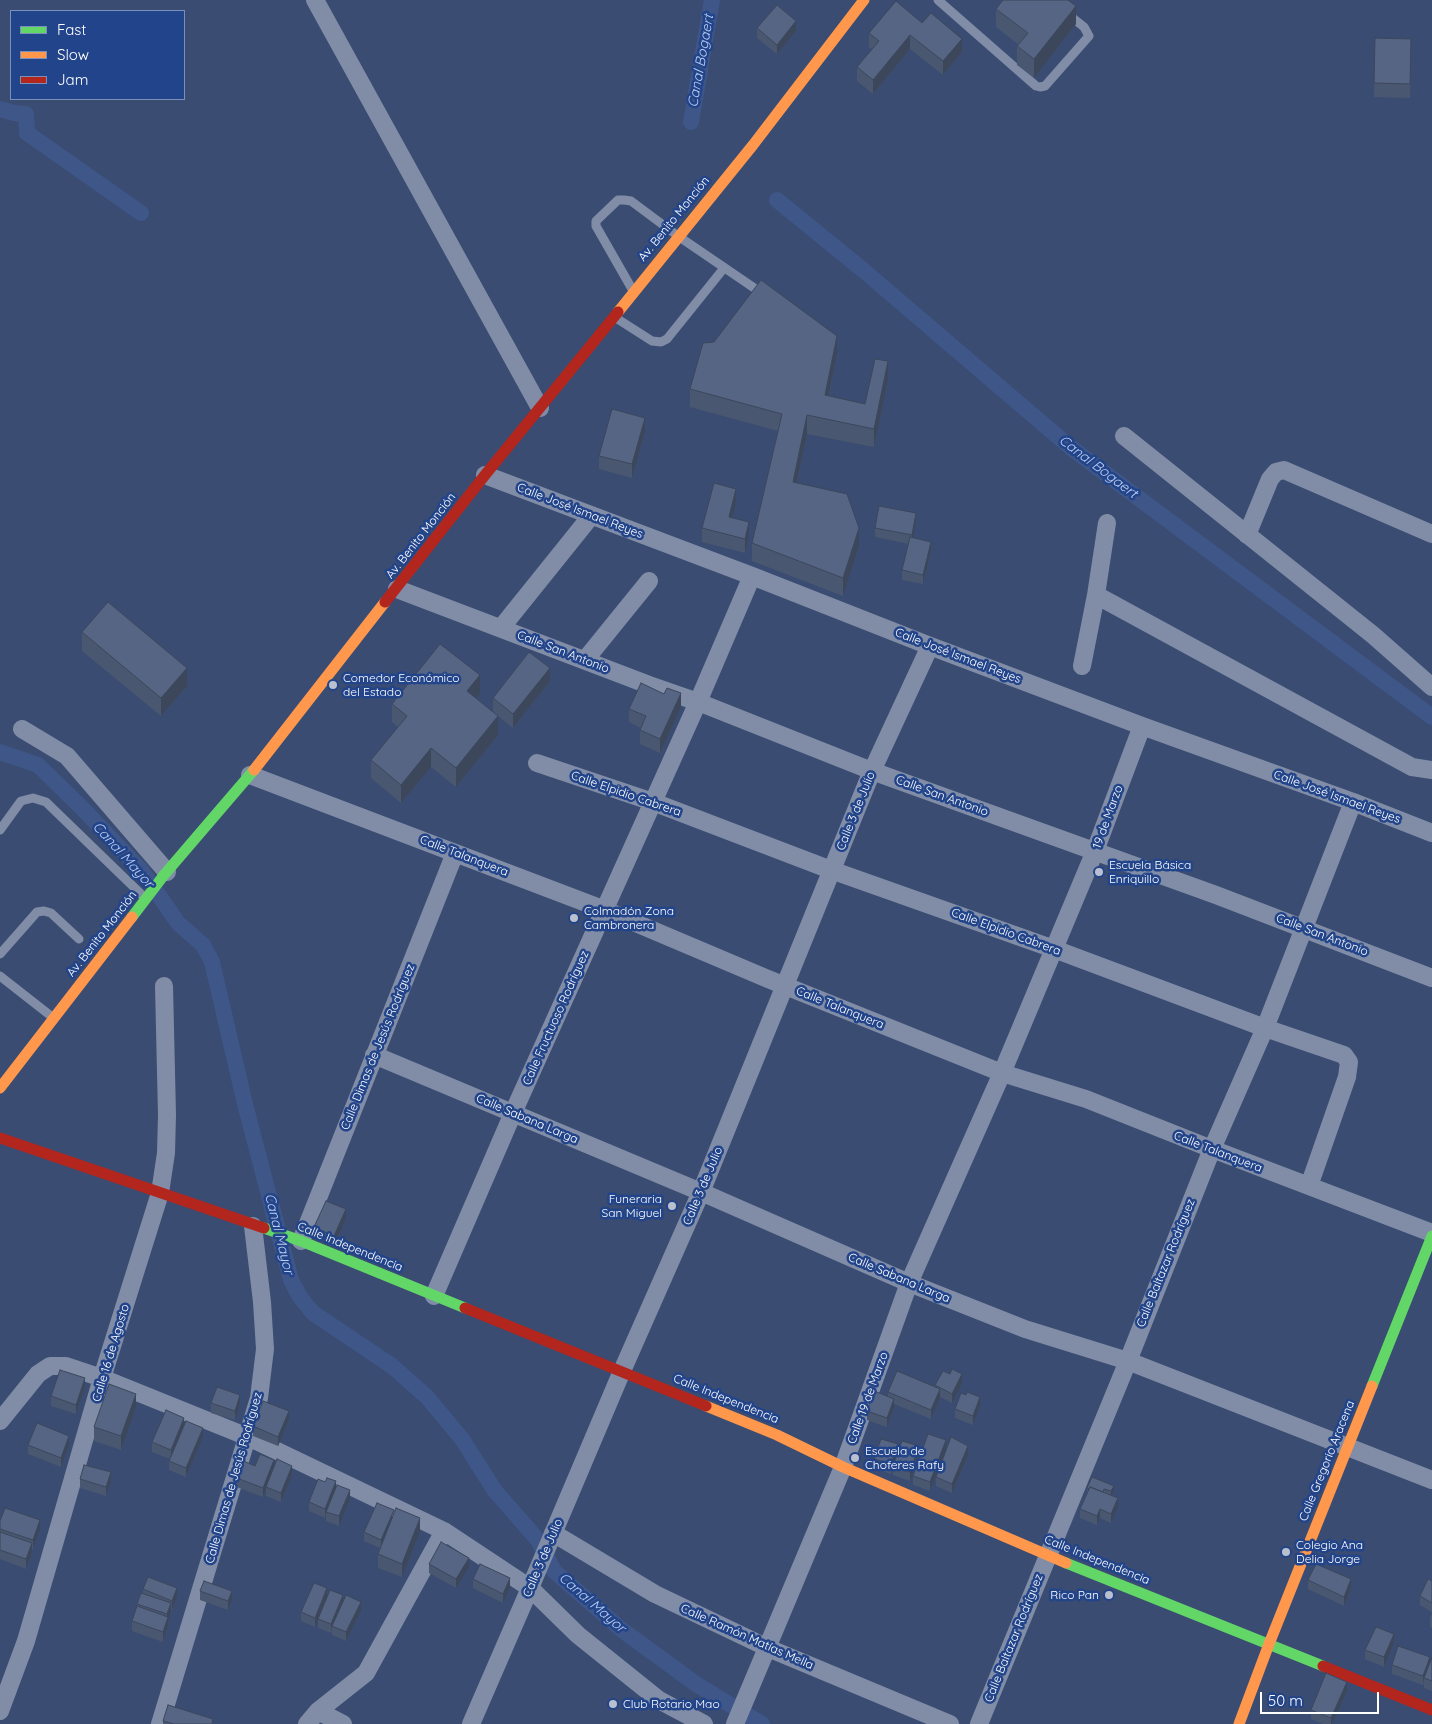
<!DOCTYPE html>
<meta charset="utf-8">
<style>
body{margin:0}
#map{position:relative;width:1432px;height:1724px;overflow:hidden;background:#3a4c72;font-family:Quicksand,sans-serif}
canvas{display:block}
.legend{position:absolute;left:10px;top:10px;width:175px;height:90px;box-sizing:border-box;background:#22448a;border:1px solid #7a8fb9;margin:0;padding:6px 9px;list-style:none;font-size:15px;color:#fff}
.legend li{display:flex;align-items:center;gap:10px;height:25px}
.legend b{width:25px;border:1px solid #7a8fb9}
.scale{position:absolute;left:1260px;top:1692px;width:119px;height:22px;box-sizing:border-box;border:2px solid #fff;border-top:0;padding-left:6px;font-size:15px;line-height:18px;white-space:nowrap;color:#fff;-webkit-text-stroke:4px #22448a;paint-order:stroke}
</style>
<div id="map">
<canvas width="1432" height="1724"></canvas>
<ul class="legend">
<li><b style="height:6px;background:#63d668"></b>Fast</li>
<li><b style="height:6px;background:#ff974d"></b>Slow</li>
<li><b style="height:6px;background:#b3261e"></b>Jam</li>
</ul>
<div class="scale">50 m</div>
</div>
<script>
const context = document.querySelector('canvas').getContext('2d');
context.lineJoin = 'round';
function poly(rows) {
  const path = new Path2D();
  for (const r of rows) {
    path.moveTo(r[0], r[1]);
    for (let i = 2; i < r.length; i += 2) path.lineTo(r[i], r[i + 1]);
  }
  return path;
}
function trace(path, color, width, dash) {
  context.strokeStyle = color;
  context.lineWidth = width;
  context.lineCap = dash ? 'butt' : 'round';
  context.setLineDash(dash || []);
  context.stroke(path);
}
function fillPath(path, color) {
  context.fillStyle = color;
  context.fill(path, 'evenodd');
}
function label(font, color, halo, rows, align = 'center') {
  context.font = font + ' Quicksand,sans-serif';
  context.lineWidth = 5;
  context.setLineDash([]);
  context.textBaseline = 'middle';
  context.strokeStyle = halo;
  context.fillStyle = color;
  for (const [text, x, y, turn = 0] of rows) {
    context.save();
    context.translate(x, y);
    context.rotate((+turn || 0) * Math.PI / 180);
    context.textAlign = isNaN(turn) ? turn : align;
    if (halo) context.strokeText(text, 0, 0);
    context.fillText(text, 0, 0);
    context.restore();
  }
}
const canal = poly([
 [0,109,14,113,26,114,27,133,141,213],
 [691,122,712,0],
 [777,200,863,270,1070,447,1432,717],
 [0,752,38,765,83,809,142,871,178,923,203,945,212,962,245,1104,291,1280,300,1297,313,1313,392,1366,427,1397,462,1439,495,1491,538,1540,554,1571,622,1630,696,1684,762,1724]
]);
const lane = poly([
 [938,0,1036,86,1040,87,1045,86,1089,36,1084,27,1050,0],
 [632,289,596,226,596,221,618,200,624,200,631,201,678,236,763,294],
 [616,318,652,341,661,342,667,339,724,268],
 [0,830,21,801,33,798,46,802,143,896],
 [0,954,37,912,44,911,51,913,79,939],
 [0,976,51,1016]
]);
const street = poly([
 [315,0,540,408],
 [1124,436,1373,635,1432,687],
 [485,475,752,576,930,646,1142,726,1353,802,1432,833],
 [1247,535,1270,479,1276,472,1284,470,1432,534],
 [397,589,649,685,698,702,872,771,1216,895,1432,978],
 [1096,595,1412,767,1432,770],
 [501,628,591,516],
 [585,660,649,581],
 [1082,666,1096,595,1107,523],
 [22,729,67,756,167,872],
 [537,763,653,802,831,870,1054,949,1265,1028,1344,1055,1349,1062,1347,1077,1309,1186],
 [250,775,605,910,768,979,1002,1073,1086,1099,1212,1149,1432,1233],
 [374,1055,701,1192,909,1283,1025,1329,1128,1361,1432,1480],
 [301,1241,455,853],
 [434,1296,513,1113,698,702,752,576],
 [0,1421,38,1374,50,1366,66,1366,102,1378,248,1437,444,1531,530,1588,578,1635,659,1700,704,1724],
 [553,1533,655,1594,768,1648,950,1724],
 [0,1711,26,1641,102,1378,160,1193,166,1153,167,1115,164,986],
 [318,1711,343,1724],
 [160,1724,259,1398,265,1349,262,1302,253,1226],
 [307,1724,318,1711,366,1673,444,1531],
 [471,1724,530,1588,622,1371,701,1192,872,771,930,646],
 [735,1724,843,1467,909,1283,1002,1073,1095,851,1142,726],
 [979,1724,1128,1361,1212,1149,1265,1028,1353,802]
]);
const fast = poly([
 [132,917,164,875,254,770],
 [264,1228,301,1241,465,1308],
 [1372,1386,1432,1236],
 [1066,1563,1323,1666]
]);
const slow = poly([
 [618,312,753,145,864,0],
 [254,770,385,602],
 [0,1088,132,917],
 [706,1406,777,1435,843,1467,1066,1563],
 [1239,1724,1269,1644,1372,1386]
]);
const jam = poly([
 [385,602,485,475,618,312],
 [0,1138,264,1228],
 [465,1308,706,1406],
 [1323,1666,1432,1710]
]);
const wall = poly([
 [996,9,1076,24,1034,78,1017,65,1017,46,1019,45,996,27],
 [922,23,962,52,943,75,910,49,873,94,857,81,857,67,872,49,869,47,869,33],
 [757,28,796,31,777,54,757,38],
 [1375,38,1411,39,1410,98,1374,97],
 [837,354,829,396,865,404,888,380,874,447,807,434,797,483,859,546,843,596,752,561,752,543,778,431,690,407,690,389],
 [645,431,632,478,599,469,599,456],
 [736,503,732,518,749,536,745,553,702,542,702,528],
 [916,522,913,538,931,551,923,584,902,580,902,570,909,544,875,537,875,528],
 [82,632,187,686,161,716,82,651],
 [550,681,513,728,493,712,493,698],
 [480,694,476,699,498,735,456,787,431,767,401,803,371,778,371,760,398,727,392,722,392,704],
 [664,694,681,707,660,753,640,744,640,730,641,728,629,722,629,709],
 [346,1219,334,1245,314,1236,314,1227],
 [962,1384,952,1403,940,1397,931,1419,894,1404,894,1408,887,1427,867,1420,867,1411,888,1396,888,1392,935,1387,935,1385],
 [85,1387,76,1414,51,1406,51,1396],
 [966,1395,980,1406,973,1425,955,1418,955,1409],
 [211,1403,240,1404,235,1420,211,1413],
 [136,1407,121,1450,94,1441,94,1427],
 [289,1420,278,1446,253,1436,253,1426],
 [184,1424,203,1437,186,1477,169,1470,169,1461,170,1459,152,1452,152,1442],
 [28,1445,69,1445,61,1467,28,1454],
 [946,1449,930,1491,913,1485,913,1476],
 [898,1452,919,1455,910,1481,893,1475,893,1469,891,1474,874,1468,874,1459],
 [968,1455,952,1493,936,1486,936,1477],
 [255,1466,274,1467,292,1475,281,1502,266,1496,266,1489,263,1497,234,1486,234,1477],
 [80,1479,111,1481,106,1496,80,1488],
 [336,1488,350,1499,339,1526,326,1521,326,1514,325,1518,309,1511,309,1502],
 [1087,1488,1114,1491,1111,1496,1118,1507,1111,1523,1100,1518,1097,1525,1080,1518,1080,1509,1087,1493],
 [0,1521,40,1529,33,1549,32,1549,32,1553,26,1569,0,1559],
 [364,1532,420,1532,402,1577,378,1568,378,1554,380,1548,364,1541],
 [429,1564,469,1567,456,1588,429,1573],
 [473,1579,510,1588,503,1603,473,1588],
 [1308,1580,1351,1588,1344,1606,1308,1589],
 [1432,1581,1432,1612,1420,1605,1420,1596],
 [143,1589,177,1597,172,1610,171,1610,171,1612,168,1621,168,1626,163,1642,132,1631,132,1621,137,1607,137,1604,143,1593],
 [200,1591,232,1600,228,1610,200,1600],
 [327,1596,361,1611,346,1641,332,1635,332,1631,331,1633,318,1628,318,1619,315,1627,301,1621,301,1612],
 [1432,1613,1432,1628,1430,1627,1430,1618],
 [1394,1643,1384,1667,1365,1659,1365,1650],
 [1432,1657,1432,1691,1424,1688,1424,1683,1423,1685,1392,1674,1392,1665,1430,1664],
 [1347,1691,1332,1724,1323,1724,1311,1719,1311,1710],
 [163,1721,213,1724,163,1724]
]);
const shadedWall = poly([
 [1076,6,1076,24,1034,78,1034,59],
 [796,21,796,31,777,54,777,45],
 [910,35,910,49,873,94,873,80],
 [962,39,962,52,943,75,943,61],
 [837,336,837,354,825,413,825,395],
 [888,361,888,380,874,447,874,429],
 [807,415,807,434,793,501,793,482],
 [645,418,645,431,632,478,632,464],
 [736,489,736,503,729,531,729,517],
 [916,513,916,522,912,544,912,535],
 [749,522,749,536,745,553,745,539],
 [859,528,859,546,843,596,843,578],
 [931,542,931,551,923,584,923,575],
 [187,668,187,686,161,716,161,698],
 [550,668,550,681,513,728,513,714],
 [480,675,480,694,467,710,467,691],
 [681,693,681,707,660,753,660,739],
 [498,716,498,735,456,787,456,768],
 [431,748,431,767,401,803,401,785],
 [346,1209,346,1219,334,1245,334,1236],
 [962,1374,962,1384,952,1403,952,1394],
 [85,1378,85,1387,76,1414,76,1405],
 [940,1389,940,1398,931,1419,931,1410],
 [136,1394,136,1407,121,1450,121,1436],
 [240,1395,240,1404,235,1420,235,1411],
 [980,1397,980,1406,973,1425,973,1416],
 [894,1399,894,1408,887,1427,887,1418],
 [289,1411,289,1420,278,1446,278,1437],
 [184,1418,184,1427,171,1459,171,1450],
 [203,1428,203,1437,186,1477,186,1468],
 [69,1436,69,1445,61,1467,61,1458],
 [946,1440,946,1449,930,1491,930,1482],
 [898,1444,898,1453,893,1466,891,1474,891,1464],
 [919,1446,919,1455,910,1481,910,1472],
 [968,1446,968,1455,952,1493,952,1484],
 [274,1460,274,1469,266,1487,266,1489,263,1497,263,1488],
 [292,1466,292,1475,281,1502,281,1493],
 [111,1472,111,1481,106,1496,106,1487],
 [336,1481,336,1491,326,1512,325,1518,325,1509],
 [1114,1486,1114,1491,1111,1496,1111,1491],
 [350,1490,350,1499,339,1526,339,1516],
 [1118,1498,1118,1507,1111,1523,1111,1514],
 [1100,1509,1100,1518,1097,1525,1097,1516],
 [394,1510,381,1549,381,1540],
 [420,1518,420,1532,402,1577,402,1564],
 [40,1520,40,1529,33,1549,33,1540],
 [32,1543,32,1553,26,1569,26,1559],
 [469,1558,469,1567,456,1588,456,1579],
 [510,1578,510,1588,503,1603,503,1594],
 [1351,1579,1351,1588,1344,1606,1344,1597],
 [177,1588,177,1597,172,1610,172,1601],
 [327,1588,327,1598,315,1627,315,1618],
 [232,1591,232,1600,228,1610,228,1601],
 [343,1595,343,1604,332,1626,331,1633,331,1624],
 [361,1602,361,1611,346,1641,346,1632],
 [171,1603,171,1612,168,1621,168,1626,163,1642,163,1632,167,1619,167,1614],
 [1394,1634,1394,1643,1384,1667,1384,1657],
 [1430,1657,1430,1667,1424,1678,1423,1685,1423,1676],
 [1347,1682,1347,1691,1332,1724,1331,1724,1331,1718]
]);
const building = poly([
 [1003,0,1068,0,1076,6,1034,59,1017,46,1028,33,996,9,1003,0],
 [896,1,922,23,931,13,962,39,943,61,910,35,873,80,857,67,879,41,869,33,896,1],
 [777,5,796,21,777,45,757,28,777,5],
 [1375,38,1411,39,1410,84,1374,83,1375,38],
 [761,280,837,336,825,395,865,404,875,359,888,361,874,429,807,415,793,482,847,494,859,528,843,578,752,543,782,414,690,389,703,343,714,342,761,280],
 [612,409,645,418,632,464,599,456,612,409],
 [714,483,736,489,729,517,749,522,745,539,702,528,714,483],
 [879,506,916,513,912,535,875,528,879,506],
 [910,537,931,542,923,575,902,570,910,537],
 [108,602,187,668,161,698,82,632,108,602],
 [440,644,480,675,467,691,498,716,456,768,431,748,401,785,371,760,407,716,392,704,440,644],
 [529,652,550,668,513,714,493,698,529,652],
 [641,683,664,694,667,688,681,693,660,739,640,730,646,716,629,709,641,683],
 [326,1201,346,1209,334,1236,314,1227,326,1201],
 [952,1369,962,1374,952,1394,935,1385,943,1371,950,1374,952,1369],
 [60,1370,85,1378,76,1405,51,1396,60,1370],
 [897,1371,940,1389,931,1410,888,1392,897,1371],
 [109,1384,136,1394,121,1436,94,1427,109,1384],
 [217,1387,240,1395,235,1411,211,1403,217,1387],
 [874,1391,894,1399,887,1418,867,1411,874,1391],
 [967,1392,980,1397,973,1416,955,1409,961,1393,966,1395,967,1392],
 [263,1401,289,1411,278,1437,253,1426,263,1401],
 [166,1410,184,1418,171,1450,152,1442,166,1410],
 [186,1421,203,1428,186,1468,169,1461,186,1421],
 [37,1423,69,1436,61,1458,28,1445,37,1423],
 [928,1434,946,1440,930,1482,913,1476,928,1434],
 [951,1437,968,1446,952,1484,936,1477,951,1437],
 [881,1439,898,1444,891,1464,874,1459,881,1439],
 [902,1441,919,1446,910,1472,893,1466,902,1441],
 [260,1454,274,1460,263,1488,234,1477,241,1460,255,1466,260,1454],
 [277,1459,292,1466,281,1493,266,1487,277,1459],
 [84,1465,111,1472,106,1487,80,1479,84,1465],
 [1092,1477,1114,1486,1111,1491,1104,1489,1103,1492,1090,1487,1089,1489,1087,1488,1092,1477],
 [327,1478,336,1481,325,1509,309,1502,318,1479,325,1482,327,1478],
 [337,1485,350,1490,339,1516,326,1512,337,1485],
 [1090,1487,1118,1498,1111,1514,1100,1509,1097,1516,1080,1509,1090,1487],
 [377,1503,394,1510,381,1540,364,1532,377,1503],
 [5,1508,40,1520,33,1540,0,1529,0,1521,5,1508],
 [396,1508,420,1518,402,1564,378,1554,396,1508],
 [0,1532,32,1543,26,1559,0,1550,0,1532],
 [441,1542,469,1558,456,1579,429,1564,441,1542],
 [480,1564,510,1578,503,1594,473,1579,480,1564],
 [1316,1564,1351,1579,1344,1597,1308,1580,1316,1564],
 [148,1577,177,1588,172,1601,143,1589,148,1577],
 [1428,1579,1432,1581,1432,1603,1420,1596,1428,1579],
 [204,1581,232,1591,228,1601,200,1591,204,1581],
 [314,1583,327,1588,315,1618,301,1612,314,1583],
 [330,1590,343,1595,331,1624,318,1619,330,1590],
 [141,1593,171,1603,167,1614,137,1604,141,1593],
 [346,1595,361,1602,346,1632,332,1626,346,1595],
 [137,1606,168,1617,163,1632,132,1621,137,1606],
 [1376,1627,1394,1634,1384,1657,1365,1650,1376,1627],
 [1398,1646,1430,1657,1423,1676,1392,1665,1398,1646],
 [1432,1657,1432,1681,1424,1678,1432,1657],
 [1326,1673,1347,1682,1331,1718,1311,1710,1326,1673],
 [168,1705,213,1719,212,1724,174,1724,163,1721,168,1705]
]);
const markers = [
 [333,685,5,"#bac0ce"],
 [1099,872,5,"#bac0ce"],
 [574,918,5,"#bac0ce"],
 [672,1206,5,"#bac0ce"],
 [855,1458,5,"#bac0ce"],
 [1286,1552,5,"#bac0ce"],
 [1109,1595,5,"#bac0ce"],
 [613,1704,5,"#bac0ce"]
];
const streetNames = [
 ["Av. Benito Monción",674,219,-51],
 ["Calle José Ismael Reyes",580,511,21],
 ["Av. Benito Monción",421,536,-52],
 ["Calle San Antonio",563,652,21],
 ["Calle José Ismael Reyes",958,656,21],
 ["Calle Elpidio Cabrera",626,794,19],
 ["Calle San Antonio",942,796,20],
 ["Calle José Ismael Reyes",1337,797,20],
 ["Calle 3 de Julio",856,811,-68],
 ["19 de Marzo",1108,817,-70],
 ["Calle Talanquera",464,856,21],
 ["Calle Elpidio Cabrera",1006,932,20],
 ["Av. Benito Monción",102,934,-52],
 ["Calle San Antonio",1322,935,21],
 ["Calle Talanquera",840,1008,22],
 ["Calle Fructuoso Rodríguez",556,1018,-66],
 ["Calle Dimas de Jesús Rodríguez",378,1047,-68],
 ["Calle Sabana Larga",527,1119,23],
 ["Calle Talanquera",1218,1152,21],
 ["Calle 3 de Julio",703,1186,-67],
 ["Calle Independencia",350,1247,22],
 ["Calle Baltazar Rodríguez",1166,1263,-68],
 ["Calle Sabana Larga",899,1278,23],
 ["Calle 16 de Agosto",111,1353,-73],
 ["Calle 19 de Marzo",868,1398,-70],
 ["Calle Independencia",726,1399,22],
 ["Calle Gregorio Aracena",1327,1461,-68],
 ["Calle Dimas de Jesús Rodríguez",234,1478,-74],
 ["Calle 3 de Julio",543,1558,-67],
 ["Calle Independencia",1097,1560,22],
 ["Calle Ramón Matías Mella",747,1637,24],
 ["Calle Baltazar Rodríguez",1014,1638,-68]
];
const poiNames = [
 ["Comedor Económico",343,678],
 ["del Estado",343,692],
 ["Escuela Básica",1109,865],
 ["Enriquillo",1109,879],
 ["Colmadón Zona",584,911],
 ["Cambronera",584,925],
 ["Funeraria",662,1199,"right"],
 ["San Miguel",662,1213,"right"],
 ["Escuela de",865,1451],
 ["Choferes Rafy",865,1465],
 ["Colegio Ana",1296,1545],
 ["Delia Jorge",1296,1559],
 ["Rico Pan",1099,1595,"right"],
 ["Club Rotario Mao",623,1704]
];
const waterNames = [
 ["Canal Bogaert",701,61,-80],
 ["Canal Bogaert",1098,467,37],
 ["Canal Mayor",123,855,48],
 ["Canal Mayor",279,1234,76],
 ["Canal Mayor",592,1603,41]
];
trace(canal, '#3f5689', 16);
trace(lane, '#818da7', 9);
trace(street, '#818da7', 18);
trace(fast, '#63d668', 11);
trace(slow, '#ff974d', 11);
trace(jam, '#b3261e', 11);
fillPath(wall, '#4a5771');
fillPath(shadedWall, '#3c475c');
fillPath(building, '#566583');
trace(building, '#3c475c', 1);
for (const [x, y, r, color] of markers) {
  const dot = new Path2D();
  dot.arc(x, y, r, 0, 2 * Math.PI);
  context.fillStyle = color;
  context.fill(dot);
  trace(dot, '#22448a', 2);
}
label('12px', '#fff', '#22448a', streetNames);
label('12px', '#fff', '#22448a', poiNames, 'left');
label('italic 14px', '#bbcef2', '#22448a', waterNames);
</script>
